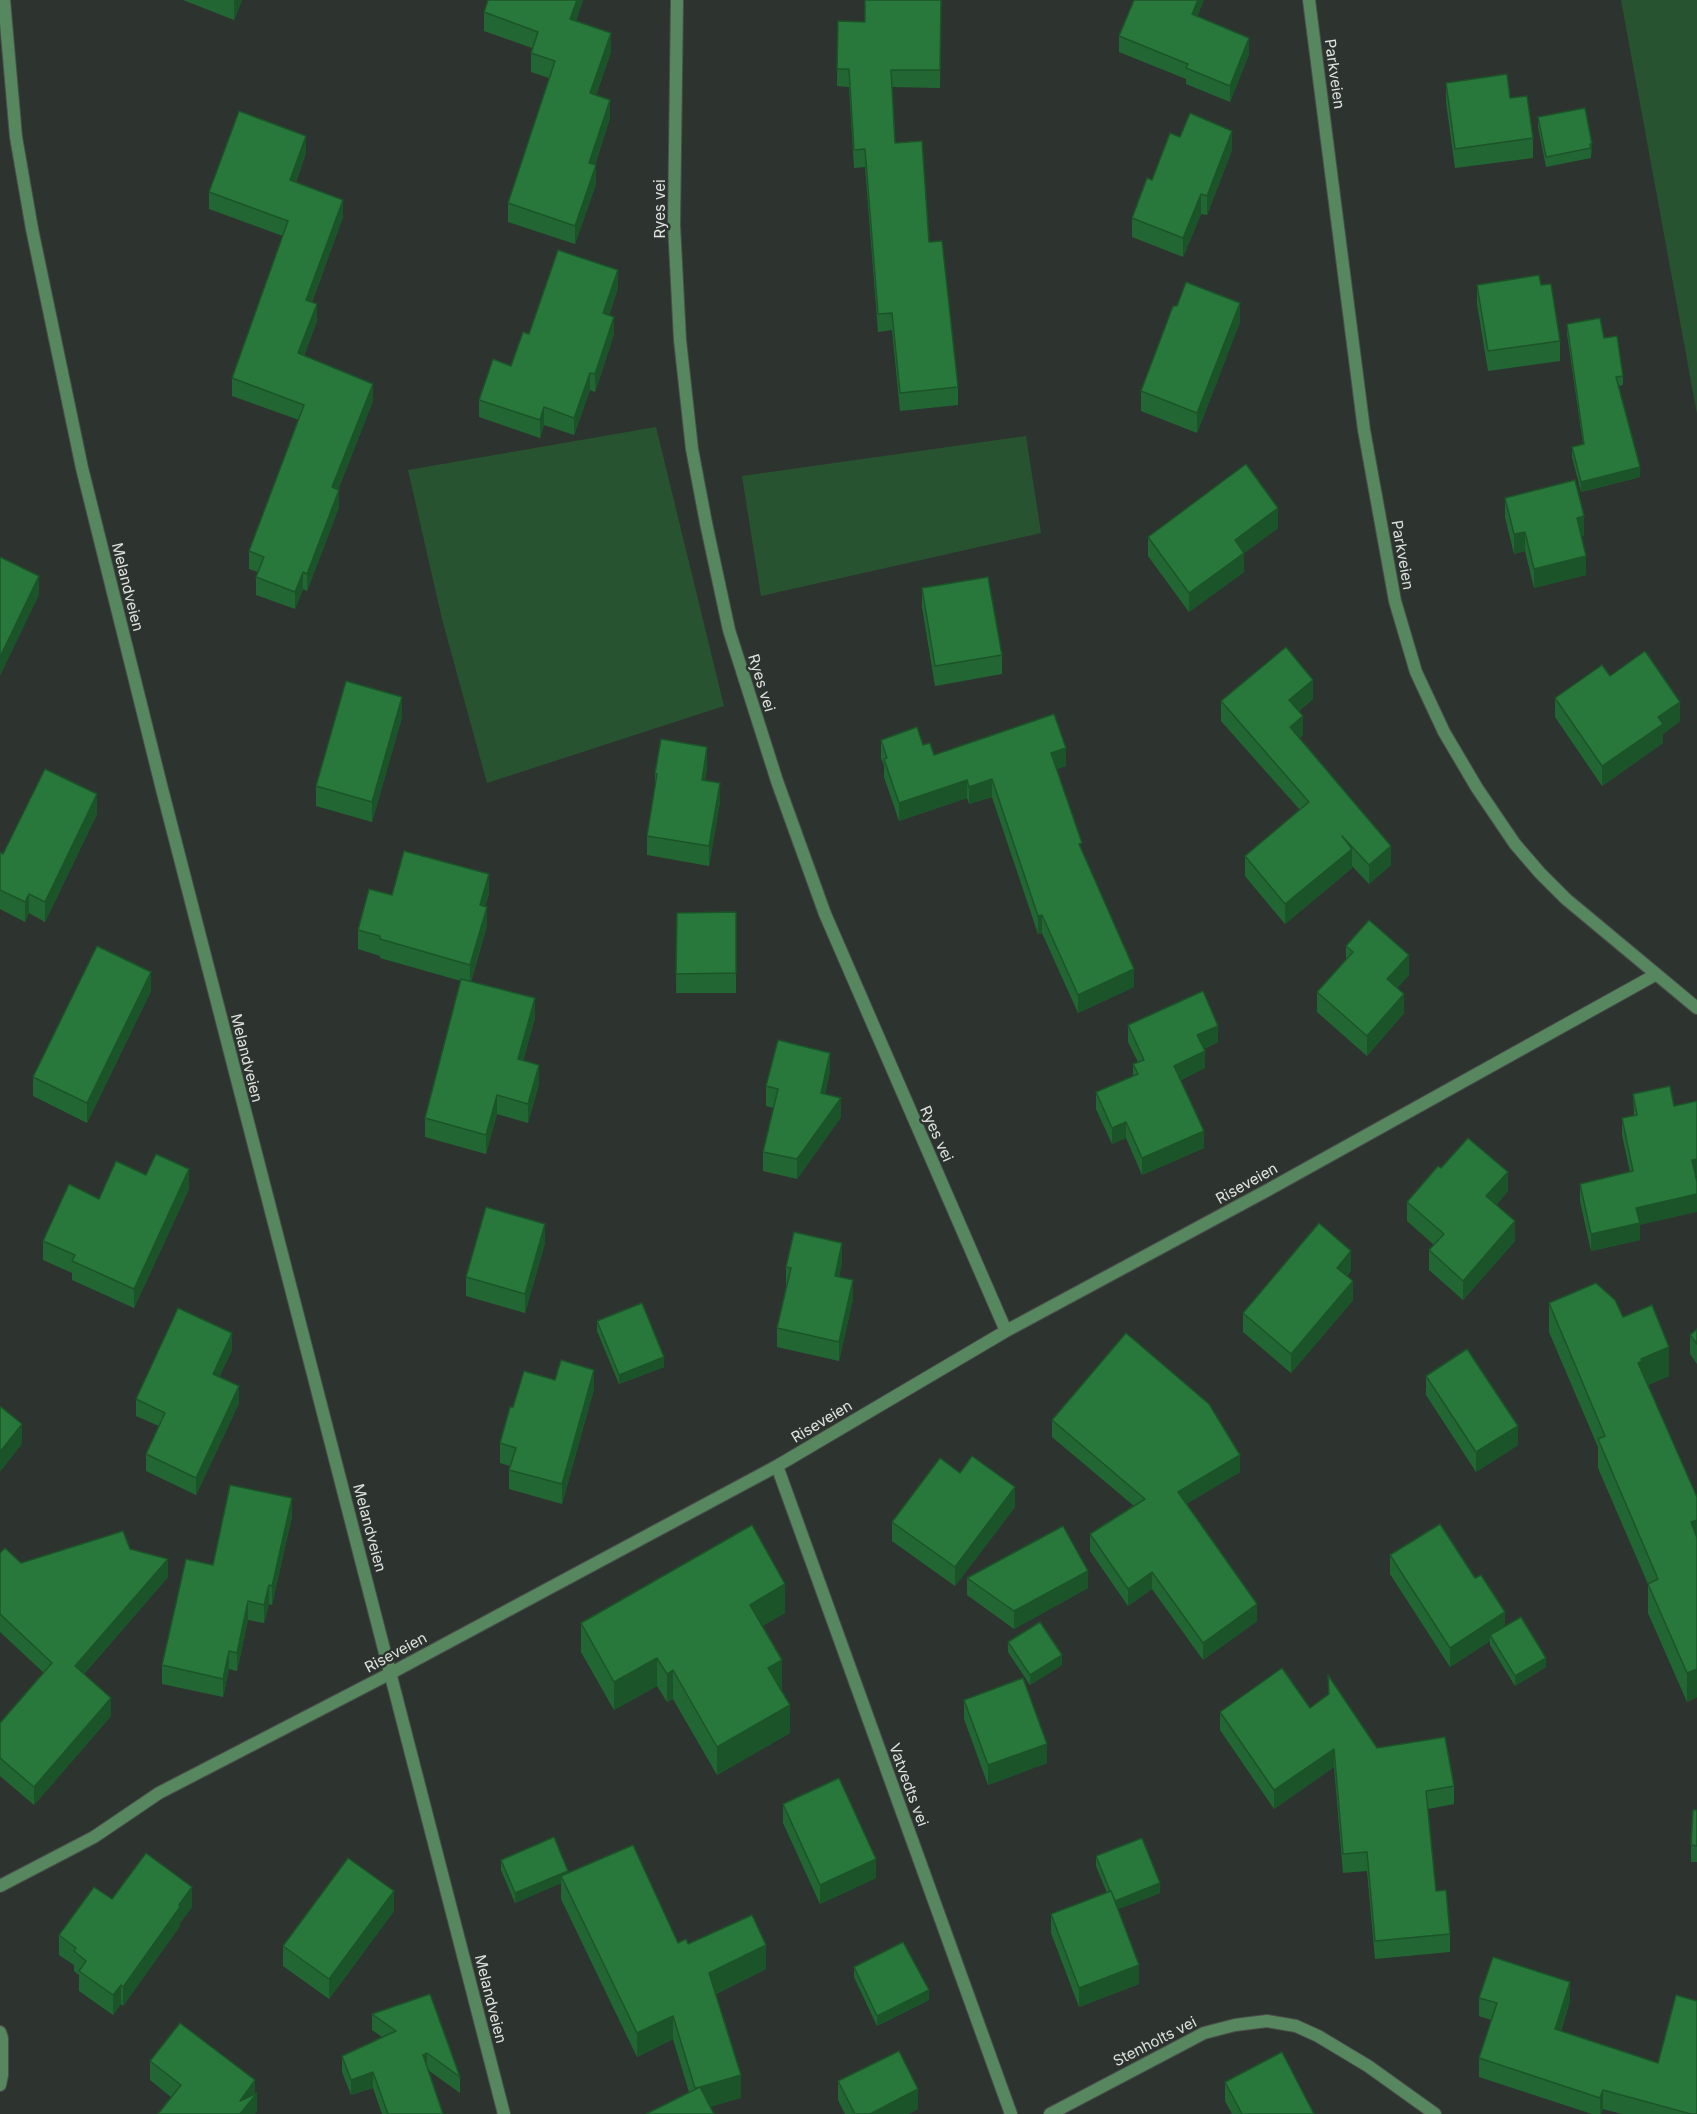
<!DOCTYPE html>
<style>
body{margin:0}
canvas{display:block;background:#2d332e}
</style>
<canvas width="1697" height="2114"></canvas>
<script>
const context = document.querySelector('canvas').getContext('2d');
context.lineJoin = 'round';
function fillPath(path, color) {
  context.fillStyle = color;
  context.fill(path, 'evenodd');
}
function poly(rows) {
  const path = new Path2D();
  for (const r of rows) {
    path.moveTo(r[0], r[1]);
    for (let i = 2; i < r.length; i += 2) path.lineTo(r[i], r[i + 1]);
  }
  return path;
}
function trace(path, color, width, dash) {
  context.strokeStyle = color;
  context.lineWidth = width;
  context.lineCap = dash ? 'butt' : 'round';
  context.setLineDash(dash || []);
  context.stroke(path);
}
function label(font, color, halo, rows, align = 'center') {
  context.font = font + ' Inter,sans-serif';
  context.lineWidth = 5;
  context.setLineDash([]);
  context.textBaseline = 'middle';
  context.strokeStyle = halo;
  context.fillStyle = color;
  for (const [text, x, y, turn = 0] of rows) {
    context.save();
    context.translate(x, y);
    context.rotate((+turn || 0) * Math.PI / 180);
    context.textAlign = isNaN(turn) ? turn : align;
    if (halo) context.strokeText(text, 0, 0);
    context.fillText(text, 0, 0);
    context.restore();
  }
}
const green = poly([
 [1621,0,1697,0,1697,414],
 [656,427,724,706,487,783,442,619,408,470],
 [1026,436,1041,533,761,596,742,476]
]);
const service = poly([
 [0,2032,2,2038,2,2075,0,2085]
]);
const minor = poly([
 [4,0,16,137,32,229,82,468,162,789,504,2114],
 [677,0,674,225,680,340,692,449,706,523,729,630,777,781,825,914,1006,1331],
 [1309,0,1364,430,1395,601,1416,672,1444,732,1477,788,1515,844,1540,873,1566,899,1697,1008],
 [777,1466,1011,2114],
 [0,1886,94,1837,159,1793,391,1673,777,1466,1006,1331,1266,1191,1655,975],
 [1050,2114,1204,2033,1235,2025,1267,2021,1296,2026,1318,2036,1368,2066,1435,2114]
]);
const wall = poly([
 [183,0,242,0,234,20],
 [583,0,576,21,611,52,596,95,610,118,595,165,596,184,575,244,508,222,508,203,549,78,531,72,531,53,532,48,484,31,484,12],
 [941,0,940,88,892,87,895,143,929,242,958,387,958,405,900,411,892,330,878,332,865,167,854,168,849,87,837,86,838,21,865,22],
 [1198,17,1249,54,1230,102,1186,84,1186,79,1119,52,1119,36],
 [1446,83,1510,98,1533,138,1533,158,1455,168,1446,102],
 [1538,117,1592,144,1592,154,1591,154,1591,158,1546,167,1538,127],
 [1180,137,1232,150,1207,215,1201,214,1183,257,1132,237,1132,218,1152,180],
 [306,153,296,182,343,217,312,302,317,321,304,356,373,401,338,490,339,507,307,591,303,589,295,609,256,595,256,577,258,572,249,569,249,551,299,420,232,396,232,378,283,236,209,209,209,192],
 [1477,285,1541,285,1560,341,1560,361,1488,371,1477,304],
 [618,288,609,315,614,334,595,392,590,390,574,435,544,425,540,438,479,417,479,400,511,366,529,334],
 [1240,322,1197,433,1141,411,1141,391],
 [1567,324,1604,338,1623,376,1623,385,1618,386,1640,477,1581,492,1572,457,1572,447,1583,444,1567,334],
 [1505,498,1584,536,1581,536,1586,575,1534,588,1525,551,1514,554,1505,517],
 [1278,528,1244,553,1244,572,1189,612,1148,556,1148,537],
 [922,588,1002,655,1002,674,935,686,922,607],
 [1610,676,1680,721,1663,734,1663,743,1602,786,1555,717,1555,698],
 [1313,699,1299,711,1303,735,1300,738,1391,865,1369,884,1352,866,1352,868,1285,924,1245,876,1245,856,1300,810,1221,721,1221,701],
 [402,717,372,822,316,806,316,786],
 [881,740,923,745,934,755,1066,766,1056,769,1082,852,1134,987,1078,1013,1042,933,1038,934,992,797,969,804,967,798,899,821,884,777,884,765,881,758],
 [707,767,705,780,720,802,709,866,647,855,647,836,655,790,655,773],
 [97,814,45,922,29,913,25,922,0,909,0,852,3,854],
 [489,894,485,906,487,926,471,982,535,1018,523,1061,539,1084,528,1123,497,1114,486,1154,425,1137,425,1118,461,981,380,958,380,956,358,949,358,930,392,895],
 [736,912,736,993,676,993,677,913],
 [1346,946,1409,975,1397,988,1404,1013,1367,1056,1317,1012,1317,992,1346,960],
 [151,991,87,1123,33,1096,33,1077],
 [1128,1025,1218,1042,1204,1049,1205,1068,1181,1080,1204,1148,1142,1175,1126,1138,1112,1144,1096,1109,1096,1092,1133,1076,1133,1064,1138,1062,1128,1042],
 [830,1072,825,1094,841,1117,797,1179,763,1171,763,1152,774,1108,766,1106,766,1086],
 [1633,1094,1674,1106,1696,1177,1640,1225,1640,1240,1591,1251,1580,1201,1580,1184,1630,1172,1622,1135,1622,1118,1634,1116],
 [1441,1168,1508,1191,1496,1205,1515,1241,1463,1300,1429,1270,1429,1250,1434,1245,1407,1221,1407,1202],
 [146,1175,189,1189,134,1308,72,1280,72,1273,43,1260,43,1241,99,1199],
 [545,1243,525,1313,466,1296,466,1277],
 [842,1263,839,1277,853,1299,839,1361,777,1347,777,1328,786,1287,786,1267],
 [1351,1270,1347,1276,1353,1300,1291,1373,1243,1332,1243,1313],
 [1549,1303,1623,1317,1669,1376,1648,1385,1697,1497,1697,1697,1687,1702,1648,1613,1648,1584,1598,1468,1598,1447,1549,1332],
 [597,1321,664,1367,619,1384,597,1331],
 [1697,1329,1697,1364,1690,1354,1690,1335],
 [232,1350,219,1377,239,1403,196,1495,146,1471,146,1454,159,1426,136,1416,136,1399],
 [1426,1376,1518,1445,1476,1472,1426,1395],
 [555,1380,594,1389,562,1504,509,1489,509,1470,510,1466,500,1463,500,1443,513,1407],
 [1052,1420,1240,1472,1186,1504,1257,1621,1203,1660,1152,1589,1128,1606,1090,1551,1090,1534,1134,1506,1052,1437],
 [960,1473,1015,1507,955,1586,892,1541,892,1522],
 [292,1516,272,1605,269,1604,264,1623,248,1620,237,1671,229,1669,223,1697,162,1684,162,1665,213,1565],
 [130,1549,168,1577,84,1674,111,1716,34,1805,0,1776,0,1723,44,1673,0,1632,0,1553,21,1563],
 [1390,1555,1505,1626,1546,1667,1515,1686,1490,1645,1490,1641,1450,1667,1390,1574],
 [967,1578,1088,1588,1014,1629,967,1595],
 [785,1613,762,1626,782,1689,781,1690,790,1733,717,1775,673,1699,667,1702,657,1686,614,1710,581,1652,581,1623],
 [1008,1642,1062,1665,1030,1685,1008,1652],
 [1328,1675,1377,1748,1454,1786,1454,1804,1428,1809,1436,1891,1450,1934,1450,1952,1375,1959,1367,1871,1343,1873,1334,1767,1274,1809,1220,1730,1220,1712,1310,1708,1328,1695],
 [964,1700,1047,1763,988,1785,964,1719],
 [783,1804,876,1878,820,1904,783,1823],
 [1697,1810,1697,1862,1691,1862,1691,1845],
 [1096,1856,1160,1893,1118,1909,1139,1984,1079,2007,1051,1933,1051,1914,1107,1893,1096,1866],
 [501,1860,568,1873,678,1943,688,1944,766,1969,716,1994,741,2098,689,2092,673,2039,637,2057,561,1899,561,1883,515,1903,501,1870],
 [112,1899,192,1907,180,1923,180,1926,123,2006,121,2004,113,2015,79,1991,79,1975,74,1971,74,1965,59,1955,59,1935],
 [394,1911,329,1999,283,1966,283,1946],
 [854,1967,929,2000,877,2026,854,1977],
 [1479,1998,1570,2001,1561,2031,1658,2063,1697,2114,1622,2114,1603,2109,1601,2114,1592,2114,1479,2077,1479,2058,1491,2020,1479,2016],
 [372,2014,460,2077,460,2093,428,2070,443,2114,382,2114,373,2088,351,2095,342,2072,342,2056,382,2037,372,2030],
 [150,2061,255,2093,257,2112,171,2097,150,2080],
 [838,2081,918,2109,908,2114,845,2114,838,2100],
 [1225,2082,1314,2114,1232,2114,1225,2101]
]);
const shadedWall = poly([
 [234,0,242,0,234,20],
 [577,0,583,0,570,38,570,19],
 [1198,0,1204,0,1192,30,1192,14],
 [611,33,611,52,590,112,590,93],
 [1249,38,1249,54,1230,102,1230,86],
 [610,100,610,118,589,182,589,163],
 [1232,131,1232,150,1207,215,1207,196],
 [306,136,306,153,290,197,290,180],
 [1590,144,1592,144,1592,154,1591,154],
 [596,165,596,184,575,244,575,226],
 [1201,194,1201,214,1183,257,1183,238],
 [343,200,343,217,306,317,306,300],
 [618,270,618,288,603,331,603,313],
 [1240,303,1240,322,1197,433,1197,413],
 [317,304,317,321,298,371,298,353],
 [614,317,614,334,595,392,595,374],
 [590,373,590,390,574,435,574,418],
 [373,384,373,401,332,505,332,487],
 [544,407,544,425,540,438,540,420],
 [1640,467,1640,477,1581,492,1581,482],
 [339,490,339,507,307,591,307,574],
 [1278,508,1278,528,1244,553,1244,572,1189,612,1189,593,1235,540],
 [1584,516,1584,536,1577,537,1577,518],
 [1525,532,1525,551,1514,554,1514,534],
 [1586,556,1586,575,1534,588,1534,569],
 [303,572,303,589,295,609,295,592],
 [39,576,39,595,0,676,0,657],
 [1313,680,1313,699,1289,719,1289,700],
 [402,697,402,717,372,822,372,802],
 [1680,702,1680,721,1663,734,1663,743,1602,786,1602,766,1658,717],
 [1303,716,1303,735,1290,746,1290,727],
 [707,747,707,767,702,799,702,780],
 [1066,748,1066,766,1051,771,1051,753],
 [992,779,992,797,969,804,969,787],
 [967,780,967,798,899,821,899,803],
 [720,783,720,802,709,866,709,846],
 [97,794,97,814,45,922,45,902],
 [1391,846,1391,865,1369,884,1369,865],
 [1352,849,1352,868,1285,924,1285,904],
 [489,874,489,894,480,924,480,905],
 [29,894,29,913,25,922,25,902],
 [487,907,487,926,470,984,470,965],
 [1042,915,1042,933,1038,934,1038,916],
 [1409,955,1409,975,1387,999,1387,979],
 [1134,969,1134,987,1078,1013,1078,995],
 [151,972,151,991,87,1123,87,1103],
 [1404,994,1404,1013,1367,1056,1367,1036],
 [535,998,535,1018,518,1079,518,1059],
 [1218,1026,1218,1042,1197,1052,1197,1035],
 [1205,1051,1205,1068,1174,1083,1174,1066],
 [830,1053,830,1072,821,1112,821,1093],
 [539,1065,539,1084,528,1123,528,1104],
 [497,1095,497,1114,486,1154,486,1135],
 [841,1098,841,1117,797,1179,797,1159],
 [1126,1122,1126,1138,1112,1144,1112,1128],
 [1204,1131,1204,1148,1142,1175,1142,1158],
 [1697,1159,1697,1176,1692,1177,1692,1160],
 [189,1169,189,1189,134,1308,134,1289],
 [1508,1172,1508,1191,1486,1216,1486,1196],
 [1697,1194,1697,1212,1640,1225,1640,1240,1591,1251,1591,1234,1636,1208],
 [1515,1221,1515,1241,1463,1300,1463,1281],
 [545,1224,545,1243,525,1313,525,1294],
 [842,1243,842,1263,835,1295,835,1276],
 [1351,1251,1351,1270,1337,1287,1337,1268],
 [853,1280,853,1299,839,1361,839,1342],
 [1353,1281,1353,1300,1291,1373,1291,1354],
 [232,1333,232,1350,213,1391,213,1374],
 [1669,1347,1669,1376,1642,1387,1638,1363,1641,1359],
 [664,1357,664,1367,619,1384,619,1375],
 [594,1370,594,1389,562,1504,562,1484],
 [239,1386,239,1403,196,1495,196,1478],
 [22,1424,22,1444,0,1472,0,1452],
 [1518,1426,1518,1445,1476,1472,1476,1452],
 [1240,1455,1240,1472,1178,1509,1178,1492],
 [1015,1487,1015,1507,955,1586,955,1567],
 [292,1498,292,1516,272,1605,272,1586],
 [1697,1520,1697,1548,1691,1522],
 [168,1559,168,1577,75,1684,75,1666],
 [1088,1571,1088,1588,1014,1629,1014,1611],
 [1152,1572,1152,1589,1128,1606,1128,1589],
 [785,1584,785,1613,750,1633,750,1605],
 [269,1585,269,1604,264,1623,264,1605],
 [248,1601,248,1620,237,1671,237,1653],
 [1257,1604,1257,1621,1203,1660,1203,1643],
 [1505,1612,1505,1632,1490,1635,1490,1641,1450,1667,1450,1648],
 [229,1651,229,1669,223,1697,223,1679],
 [1062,1655,1062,1665,1030,1685,1030,1675],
 [657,1658,657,1686,614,1710,614,1682],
 [1546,1658,1546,1667,1515,1686,1515,1676],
 [782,1660,782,1689,768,1696,768,1668],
 [1697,1669,1697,1697,1687,1702,1687,1673],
 [673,1670,673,1699,667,1702,667,1674],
 [111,1698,111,1716,34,1805,34,1787],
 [790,1705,790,1733,717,1775,717,1747],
 [1047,1744,1047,1763,988,1785,988,1765],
 [1334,1749,1334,1767,1274,1809,1274,1790],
 [876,1859,876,1878,820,1904,820,1885],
 [568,1871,568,1880,561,1876,561,1883,515,1903,515,1893],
 [1160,1883,1160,1893,1114,1911,1114,1901],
 [192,1887,192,1907,180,1923,180,1926,123,2006,123,1987],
 [394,1891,394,1911,329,1999,329,1979],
 [766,1945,766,1969,709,1997,709,1973],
 [1139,1965,1139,1984,1079,2007,1079,1988],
 [1570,1982,1570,2001,1555,2047,1555,2029],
 [121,1985,121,2004,113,2015,113,1995],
 [929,1990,929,2000,877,2026,877,2016],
 [673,2016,673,2039,637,2057,637,2033],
 [427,2053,427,2069,423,2055],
 [373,2072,373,2088,351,2095,351,2080],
 [741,2075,741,2098,700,2110,700,2087],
 [255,2080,255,2095,257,2093,257,2112,255,2114,240,2114,240,2101],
 [918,2089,918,2109,908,2114,870,2114],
 [1603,2090,1603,2109,1601,2114,1600,2114,1600,2098]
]);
const building = poly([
 [488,0,577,0,570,19,611,33,590,93,610,100,589,163,596,165,575,226,508,203,555,61,531,53,538,32,484,12,488,0],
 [865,0,941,0,940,70,891,70,895,143,922,141,929,242,942,241,958,387,900,393,892,313,878,314,865,149,854,150,849,69,837,69,838,21,865,22,865,0],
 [1134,0,1198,0,1192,14,1249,38,1230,86,1186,68,1188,64,1119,36,1134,0],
 [1507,74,1510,98,1527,96,1533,138,1455,149,1446,83,1507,74],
 [1585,108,1592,144,1590,144,1591,148,1546,157,1538,117,1585,108],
 [239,111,306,136,290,180,343,200,306,300,317,304,298,353,373,384,332,487,339,490,307,574,303,572,295,592,256,577,264,557,249,551,304,405,232,378,288,221,209,192,239,111],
 [1190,113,1232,131,1207,196,1201,194,1183,238,1132,218,1147,178,1152,180,1170,133,1180,137,1190,113],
 [558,250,618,270,603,313,614,317,595,374,590,373,574,418,544,407,540,420,479,400,493,359,511,366,523,332,529,334,558,250],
 [1539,275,1541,285,1551,284,1560,341,1488,351,1477,285,1539,275],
 [1186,282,1240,303,1197,413,1141,391,1173,306,1177,306,1186,282],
 [1600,318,1604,338,1617,336,1623,376,1616,377,1640,467,1581,482,1572,447,1584,444,1567,324,1600,318],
 [1246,464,1278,508,1235,540,1244,553,1189,593,1148,537,1246,464],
 [1575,480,1584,516,1577,518,1586,556,1534,569,1525,532,1514,534,1505,498,1575,480],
 [0,557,39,576,0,657,0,557],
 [988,577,1002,655,935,666,922,588,988,577],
 [1286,647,1313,680,1289,700,1303,716,1290,727,1391,846,1369,865,1342,836,1352,849,1285,904,1245,856,1309,802,1221,701,1286,647],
 [1645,651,1680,702,1658,717,1663,724,1602,766,1555,698,1602,665,1610,676,1645,651],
 [346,681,402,697,372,802,316,786,346,681],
 [1054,714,1066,748,1051,753,1082,843,1079,844,1134,969,1078,995,1042,915,1038,916,992,779,969,787,967,780,899,803,884,759,887,758,881,740,917,727,923,745,930,743,934,755,1054,714],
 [661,739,707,747,702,780,720,783,709,846,647,836,657,774,655,773,661,739],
 [45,769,97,794,45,902,29,894,25,902,0,890,0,852,3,854,45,769],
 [404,851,489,874,480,905,487,907,470,965,380,939,380,936,358,930,369,889,392,895,404,851],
 [736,912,736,973,676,974,677,913,736,912],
 [1369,920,1409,955,1387,979,1404,994,1367,1036,1317,992,1353,952,1346,946,1369,920],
 [97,946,151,972,87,1103,33,1077,97,946],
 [461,979,535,998,518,1059,539,1065,528,1104,497,1095,486,1135,425,1118,461,979],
 [1203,991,1218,1026,1197,1035,1205,1051,1174,1066,1204,1131,1142,1158,1126,1122,1112,1128,1096,1092,1138,1074,1133,1064,1144,1060,1128,1025,1203,991],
 [778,1040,830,1053,821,1093,841,1098,797,1159,763,1152,778,1089,766,1086,778,1040],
 [1670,1086,1674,1106,1697,1101,1697,1159,1692,1160,1697,1182,1697,1194,1636,1208,1640,1223,1591,1234,1580,1184,1633,1171,1622,1118,1637,1115,1633,1094,1670,1086],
 [1468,1138,1508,1172,1486,1196,1515,1221,1463,1281,1429,1250,1444,1234,1407,1202,1438,1166,1441,1168,1468,1138],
 [156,1154,189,1169,134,1289,72,1261,75,1255,43,1241,69,1184,99,1199,116,1161,146,1175,156,1154],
 [486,1207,545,1224,525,1294,466,1277,486,1207],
 [1319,1223,1351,1251,1337,1268,1353,1281,1291,1354,1243,1313,1319,1223],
 [794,1232,842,1243,835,1276,853,1280,839,1342,777,1328,791,1268,786,1267,794,1232],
 [1596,1283,1615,1300,1623,1317,1652,1305,1669,1347,1641,1359,1642,1361,1638,1363,1697,1497,1697,1520,1691,1522,1697,1538,1697,1669,1687,1673,1648,1584,1658,1579,1598,1439,1605,1436,1549,1303,1596,1283],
 [642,1303,664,1357,619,1375,597,1321,642,1303],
 [178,1308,232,1333,213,1374,239,1386,196,1478,146,1454,165,1413,136,1399,178,1308],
 [1697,1329,1697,1344,1690,1335,1697,1329],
 [1126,1333,1209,1404,1240,1455,1178,1492,1257,1604,1203,1643,1152,1572,1128,1589,1090,1534,1145,1499,1052,1420,1126,1333],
 [1467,1349,1518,1426,1476,1452,1426,1376,1467,1349],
 [561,1360,594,1370,562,1484,509,1470,516,1448,500,1443,510,1407,513,1407,524,1371,555,1380,561,1360],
 [0,1406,22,1424,0,1452,0,1406],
 [972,1456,1015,1487,955,1567,892,1522,940,1458,960,1473,972,1456],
 [230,1485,292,1498,272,1586,269,1585,264,1605,248,1601,237,1653,229,1651,223,1679,162,1665,186,1559,213,1565,230,1485],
 [1440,1524,1475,1578,1481,1575,1505,1612,1450,1648,1390,1555,1440,1524],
 [752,1525,785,1584,750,1605,782,1660,768,1668,790,1705,717,1747,673,1670,667,1674,657,1658,614,1682,581,1623,752,1525],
 [1063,1526,1088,1571,1014,1611,967,1578,1063,1526],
 [123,1531,130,1549,168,1559,75,1666,111,1698,34,1787,0,1758,0,1723,52,1663,0,1614,0,1553,5,1548,21,1563,123,1531],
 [1521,1617,1546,1658,1515,1676,1490,1635,1521,1617],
 [1040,1622,1062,1655,1030,1675,1008,1642,1040,1622],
 [1282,1668,1310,1708,1329,1694,1328,1675,1377,1748,1445,1737,1454,1786,1426,1791,1436,1891,1446,1890,1450,1934,1375,1941,1367,1852,1343,1854,1334,1749,1274,1790,1220,1712,1282,1668],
 [1023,1678,1047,1744,988,1765,964,1700,1023,1678],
 [839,1778,876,1859,820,1885,783,1804,839,1778],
 [1693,1810,1697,1810,1697,1846,1691,1845,1693,1810],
 [554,1837,568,1871,515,1893,501,1860,554,1837],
 [1142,1838,1160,1883,1115,1901,1111,1891,1110,1891,1096,1856,1142,1838],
 [633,1845,678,1943,686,1939,688,1944,752,1915,766,1945,709,1973,741,2075,700,2087,714,2114,646,2114,700,2087,695,2088,673,2016,637,2033,561,1876,633,1845],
 [146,1853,192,1887,179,1905,180,1907,123,1987,121,1985,113,1995,79,1971,86,1961,74,1951,76,1948,59,1935,94,1887,112,1899,146,1853],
 [348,1858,394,1891,329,1979,283,1946,348,1858],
 [1111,1891,1139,1965,1079,1988,1051,1914,1111,1891],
 [903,1942,929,1990,877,2016,854,1967,903,1942],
 [1493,1957,1570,1982,1555,2029,1658,2063,1676,1995,1697,2001,1697,2114,1691,2114,1603,2090,1600,2098,1479,2058,1497,2003,1479,1998,1493,1957],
 [430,1994,460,2077,427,2053,423,2055,443,2114,388,2114,373,2072,351,2080,342,2056,396,2031,372,2014,430,1994],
 [180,2023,255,2080,240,2101,257,2093,240,2114,158,2114,181,2085,150,2061,180,2023],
 [899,2051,918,2089,870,2114,855,2114,838,2081,899,2051],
 [1282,2052,1314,2114,1242,2114,1225,2082,1282,2052]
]);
const streetNames = [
 ["Parkveien",1334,74,82],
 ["Ryes vei",660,209,-90],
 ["Parkveien",1402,555,80],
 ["Melandveien",127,587,76],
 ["Ryes vei",761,683,73],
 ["Melandveien",246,1058,76],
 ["Ryes vei",936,1134,66],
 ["Riseveien",1247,1184,-29],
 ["Riseveien",822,1422,-31],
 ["Melandveien",369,1528,75],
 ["Riseveien",396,1653,-28],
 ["Vatvedts vei",908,1785,70],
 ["Melandveien",490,1999,76],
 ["Stenholts vei",1155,2042,-27]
];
fillPath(green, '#285330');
trace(service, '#494f4a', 14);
trace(minor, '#494f4a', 14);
trace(service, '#57875e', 12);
trace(minor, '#57875e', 12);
fillPath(wall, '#226733');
fillPath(shadedWall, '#1c5429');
fillPath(building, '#28783b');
trace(building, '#1c5429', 1.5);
label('15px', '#dfe3df', '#2d332e', streetNames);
</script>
